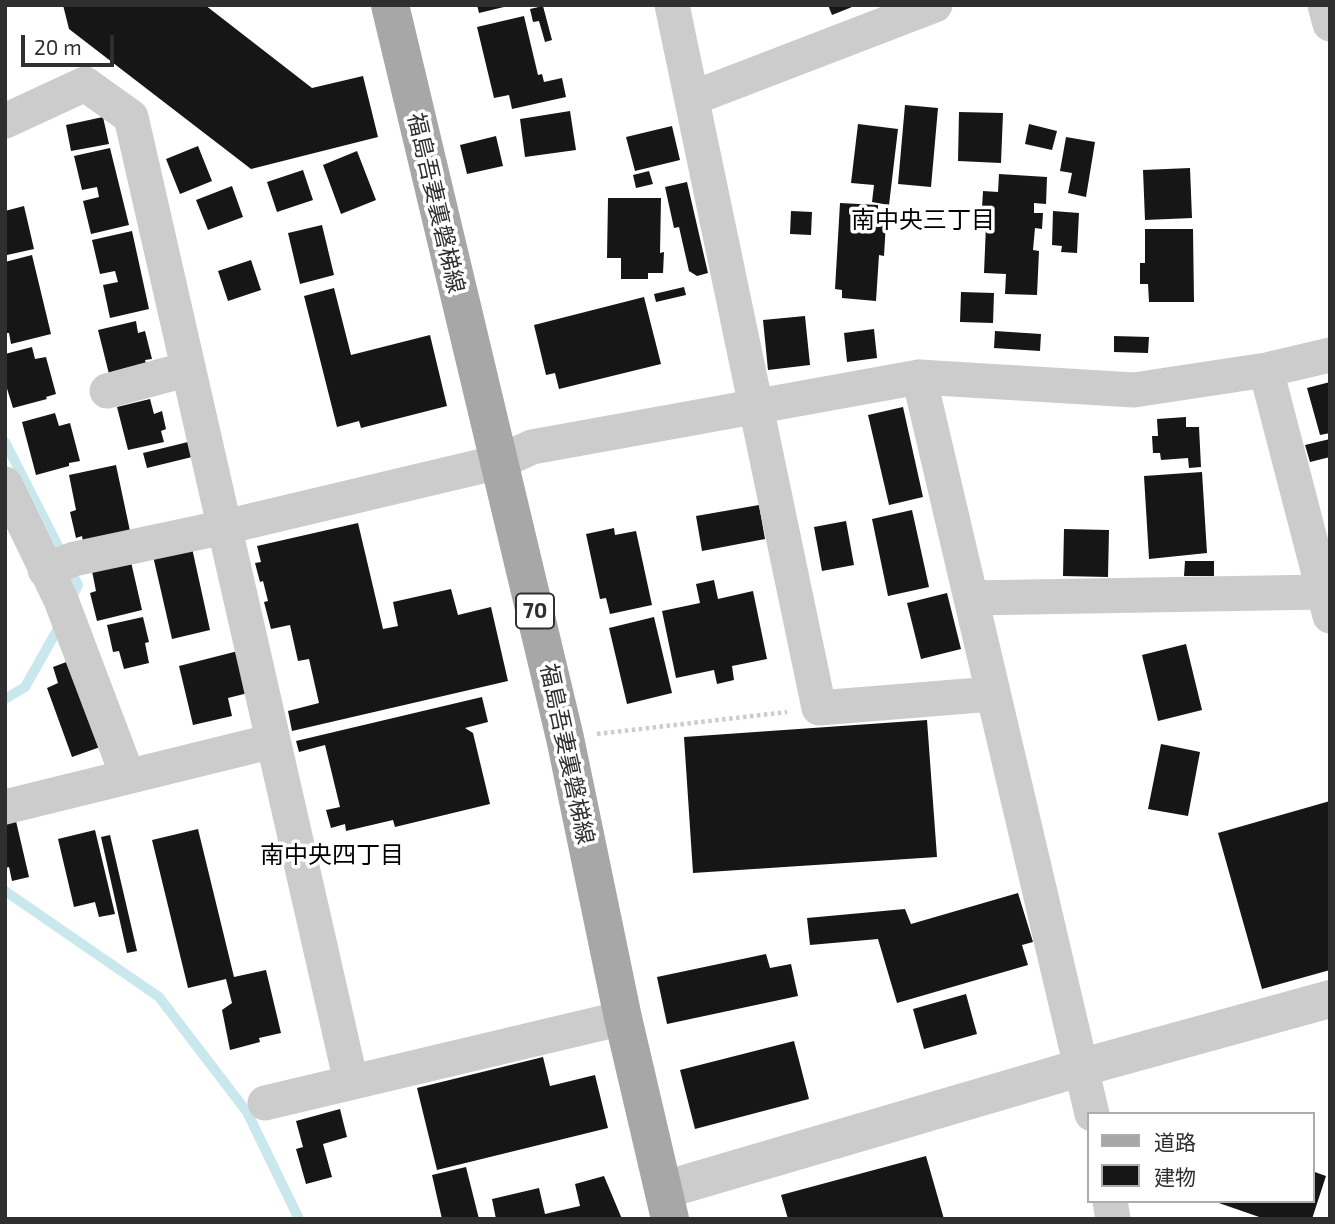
<!DOCTYPE html>
<meta charset="utf-8">
<style>
body{margin:0}
#map{position:relative;width:1335px;height:1224px;overflow:hidden;background:#fff;font-family:"Exo 2","Noto Sans JP",sans-serif}
canvas{display:block}
.frame{position:absolute;inset:0;border:7px solid #2f2f2f;pointer-events:none}
.legend{position:absolute;left:1087px;top:1112px;width:228px;height:91px;box-sizing:border-box;background:#fff;border:2px solid #acacac;margin:0;padding:9px 12px;list-style:none;font-size:21px;color:#2f2f2f}
.legend li{display:flex;align-items:center;gap:14px;height:35px}
.legend b{width:35px;border:2px solid #acacac}
.scale{position:absolute;left:21px;top:35px;width:93px;height:32px;box-sizing:border-box;border:4px solid #2f2f2f;border-top:0;padding-left:9px;font-size:21px;line-height:24px;white-space:nowrap;color:#2f2f2f;-webkit-text-stroke:5px #fff;paint-order:stroke}
</style>
<div id="map">
<canvas width="1335" height="1224"></canvas>
<div class="frame"></div>
<ul class="legend">
<li><b style="height:9px;background:#a7a7a7"></b>道路</li>
<li><b style="height:19px;background:#161616"></b>建物</li>
</ul>
<div class="scale">20 m</div>
</div>
<script>
const context = document.querySelector('canvas').getContext('2d');
context.lineJoin = 'round';
function poly(rows) {
  const path = new Path2D();
  for (const r of rows) {
    path.moveTo(r[0], r[1]);
    for (let i = 2; i < r.length; i += 2) path.lineTo(r[i], r[i + 1]);
  }
  return path;
}
function trace(path, color, width, dash) {
  context.strokeStyle = color;
  context.lineWidth = width;
  context.lineCap = dash ? 'butt' : 'round';
  context.setLineDash(dash || []);
  context.stroke(path);
}
function fillPath(path, color) {
  context.fillStyle = color;
  context.fill(path, 'evenodd');
}
function label(font, color, halo, rows, align = 'center') {
  context.font = font + ' "Exo 2","Noto Sans JP",sans-serif';
  context.lineWidth = 7;
  context.setLineDash([]);
  context.textBaseline = 'middle';
  context.strokeStyle = halo;
  context.fillStyle = color;
  for (const [text, x, y, turn = 0] of rows) {
    context.save();
    context.translate(x, y);
    context.rotate((+turn || 0) * Math.PI / 180);
    context.textAlign = isNaN(turn) ? turn : align;
    if (halo) context.strokeText(text, 0, 0);
    context.fillText(text, 0, 0);
    context.restore();
  }
}
const stream = poly([
 [5,442,78,585,70,601],
 [5,699,25,687,60,625],
 [5,891,159,997,247,1112,299,1219]
]);
const building = poly([
 [63,5,205,5,312,88,363,76,378,137,251,169,69,29],
 [477,5,508,5,508,6,479,13],
 [828,5,857,5,832,15],
 [543,6,552,40,545,42,539,21,533,22,530,9],
 [524,16,538,75,542,74,544,82,562,78,566,97,512,109,509,95,494,98,477,27],
 [905,105,938,108,931,187,898,184],
 [570,111,576,150,525,157,520,119],
 [959,112,1003,113,1001,163,958,161],
 [103,117,109,144,71,151,66,125],
 [858,124,898,129,889,205,872,202,874,185,851,183],
 [1029,124,1057,131,1052,150,1025,144],
 [672,126,680,160,635,171,626,137],
 [496,136,503,166,467,174,460,145],
 [1066,137,1095,142,1086,197,1068,193,1072,173,1060,171],
 [198,146,212,181,180,194,166,159],
 [110,148,129,225,91,234,83,201,99,197,97,187,82,190,74,156],
 [357,151,376,200,341,214,323,165],
 [1190,168,1192,218,1145,220,1143,170],
 [303,170,313,200,277,212,267,182],
 [649,171,653,184,636,188,633,175],
 [999,174,1047,177,1046,204,1034,203,1034,213,1043,213,1042,229,1035,228,1033,250,1039,251,1037,295,1005,294,1006,274,984,273,986,225,981,225,983,191,998,192],
 [687,182,708,273,697,276,689,271,679,227,674,228,665,187],
 [232,186,243,217,208,230,196,200],
 [608,198,661,198,660,253,664,252,663,273,648,273,648,279,621,279,621,258,607,258],
 [840,203,878,205,878,221,886,222,884,256,879,255,876,301,842,298,842,290,835,289],
 [24,206,34,249,7,255,5,211],
 [791,211,812,212,811,235,790,234],
 [1053,211,1079,213,1077,253,1061,252,1062,246,1052,245],
 [322,225,334,275,300,284,288,233],
 [1145,229,1193,229,1194,302,1149,302,1148,284,1140,284,1140,263,1145,263],
 [132,231,149,309,110,318,103,285,118,282,115,271,100,274,92,240],
 [32,255,51,334,11,344,9,333,5,333,5,262],
 [251,260,261,290,228,301,218,271],
 [684,287,686,295,656,302,654,294],
 [334,288,351,355,430,335,447,406,361,428,359,421,337,427,304,296],
 [961,292,994,293,993,323,960,322],
 [644,297,661,364,559,389,555,373,546,375,534,325],
 [805,316,810,365,768,370,763,320],
 [136,321,138,333,145,331,152,359,145,360,148,369,110,378,98,330],
 [874,329,877,358,847,362,844,333],
 [995,331,1041,334,1040,351,994,348],
 [1114,336,1149,337,1148,353,1114,352],
 [32,347,35,359,46,357,56,394,46,397,47,399,13,408,5,382,5,354],
 [1330,382,1330,433,1320,435,1307,388],
 [150,399,154,414,162,411,166,429,161,431,164,442,128,450,117,407],
 [903,407,923,497,889,505,868,415],
 [55,413,59,426,70,423,80,461,69,463,69,466,36,475,22,422],
 [1186,417,1186,427,1199,427,1201,467,1189,468,1188,458,1161,460,1160,453,1153,453,1152,436,1158,436,1157,419],
 [1330,439,1330,457,1310,462,1305,445],
 [188,442,192,457,147,468,143,453],
 [116,465,130,531,83,542,82,536,76,538,70,512,76,510,69,475],
 [1202,472,1207,553,1149,559,1144,476],
 [759,505,765,539,702,551,696,516],
 [912,510,929,587,888,596,872,519],
 [846,521,854,565,822,571,814,527],
 [358,523,383,629,398,626,393,602,451,589,458,615,491,607,508,681,292,731,288,711,319,703,309,659,298,661,290,625,271,629,264,602,268,601,263,581,260,582,255,563,261,562,257,546],
 [614,528,615,535,636,531,652,605,610,614,606,598,600,599,586,534],
 [1064,529,1109,530,1108,577,1063,576],
 [192,548,210,630,172,639,153,556],
 [1185,561,1214,561,1214,576,1184,576],
 [131,562,142,610,97,621,90,593,96,591,92,571],
 [714,580,718,599,753,591,767,659,732,666,734,680,717,684,714,670,676,678,662,611,700,603,696,584],
 [947,593,961,649,921,659,907,603],
 [143,617,149,642,145,643,149,663,124,669,119,651,113,652,107,625],
 [654,617,672,693,627,704,609,628],
 [1186,644,1202,710,1158,721,1142,655],
 [238,651,248,693,228,698,232,716,193,725,179,666],
 [69,661,103,746,72,757,47,688,58,683,53,667],
 [482,697,488,722,465,728,473,733,490,804,395,827,393,820,346,831,345,824,331,828,326,810,340,807,325,745,299,752,296,741],
 [927,720,937,857,693,873,684,737],
 [1161,744,1200,752,1188,816,1148,809],
 [1330,801,1330,970,1262,989,1218,833],
 [16,821,29,877,12,881,9,867,5,868,5,824],
 [198,829,234,977,266,970,281,1033,259,1038,260,1042,230,1050,222,1010,232,1003,226,979,188,988,152,840],
 [95,830,115,914,99,917,95,902,74,907,58,839],
 [110,835,137,951,127,953,101,837],
 [1018,893,1033,942,1022,945,1028,965,897,1003,878,939,810,945,807,918,905,909,911,924],
 [766,954,770,968,791,964,798,996,667,1024,657,977],
 [966,994,977,1034,924,1049,913,1009],
 [794,1041,809,1099,695,1129,680,1070],
 [543,1057,550,1086,595,1075,608,1128,437,1170,417,1088],
 [340,1109,347,1137,323,1144,332,1177,306,1184,296,1149,303,1147,296,1121],
 [926,1156,944,1219,788,1219,781,1195],
 [466,1167,479,1219,442,1219,432,1175],
 [1312,1171,1326,1176,1312,1219,1265,1219,1216,1202,1312,1201],
 [604,1176,622,1219,496,1219,492,1199,539,1188,545,1214,580,1206,575,1184]
]);
const path = poly([
 [597,734,787,712]
]);
const minor = poly([
 [672,5,819,708,992,694],
 [1325,5,1330,24],
 [693,98,935,5],
 [5,121,85,84,131,117,351,1082],
 [1266,370,1330,616],
 [919,377,1092,1114],
 [107,391,188,369],
 [5,484,61,600,128,777],
 [45,570,74,559,225,527,499,462,532,447,919,377,1134,390,1266,370,1330,355],
 [971,598,1323,592],
 [5,807,273,741],
 [265,1103,623,1018],
 [1110,1201,1113,1219]
]);
const tertiary = poly([
 [664,1190,1083,1067,1330,999]
]);
const primary = poly([
 [390,5,565,738,623,1018,670,1219]
]);
const shields = [
 [535,611,38]
];
const shieldNames = [
 ["70",535,611]
];
const streetNames = [
 ["福島吾妻裏磐梯線",436,203,77],
 ["福島吾妻裏磐梯線",567,754,78]
];
const neighbourhoodNames = [
 ["南中央三丁目",923,220],
 ["南中央四丁目",332,855]
];
trace(stream, '#c9e8ed', 10);
fillPath(building, '#161616');
trace(path, '#ccc', 4.5, [3.5, 3.5]);
trace(minor, '#ccc', 35);
trace(tertiary, '#ccc', 38);
trace(primary, '#a7a7a7', 38);
for (const [x, y, w] of shields) {
  const box = new Path2D();
  box.roundRect(x - w / 2, y - 17.5, w, 35, 5);
  context.fillStyle = '#fff';
  context.fill(box);
  trace(box, '#2f2f2f', 2);
}
label('bold 21px', '#2f2f2f', null, shieldNames);
label('23px', '#2f2f2f', '#fff', streetNames);
label('24px', '#000', '#fff', neighbourhoodNames);
</script>
